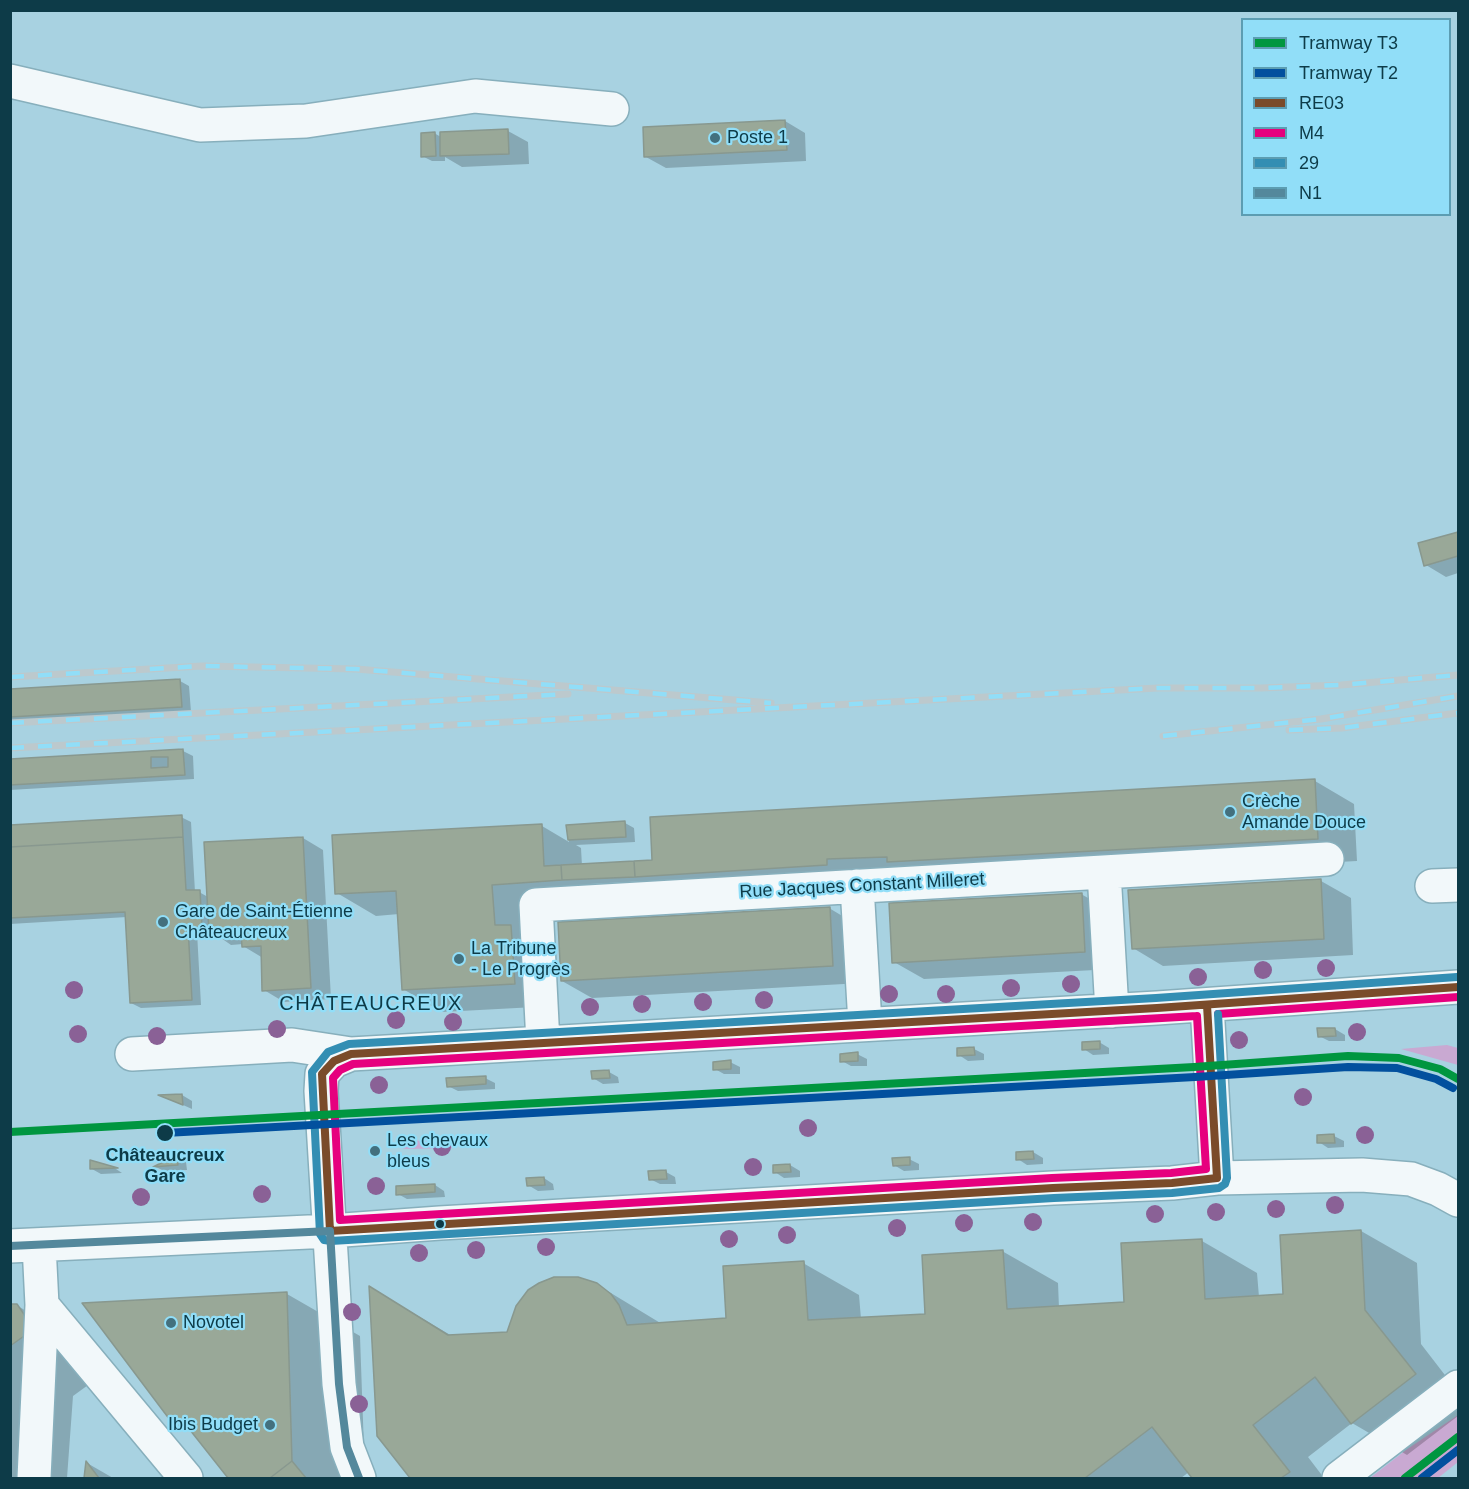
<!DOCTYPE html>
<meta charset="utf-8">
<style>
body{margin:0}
#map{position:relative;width:1469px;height:1489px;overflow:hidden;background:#a8d2e1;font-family:Arial,sans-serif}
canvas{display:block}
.frame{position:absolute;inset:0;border:12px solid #0d3b48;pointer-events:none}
.legend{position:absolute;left:1241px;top:18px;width:210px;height:198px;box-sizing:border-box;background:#91def8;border:2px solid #5c9db2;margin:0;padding:8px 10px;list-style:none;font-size:18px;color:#0d3b48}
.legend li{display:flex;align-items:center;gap:12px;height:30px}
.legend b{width:30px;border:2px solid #5c9db2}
</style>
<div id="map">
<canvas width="1469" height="1489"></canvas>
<div class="frame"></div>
<ul class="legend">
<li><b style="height:8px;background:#009640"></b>Tramway T3</li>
<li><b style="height:8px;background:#02509e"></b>Tramway T2</li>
<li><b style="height:8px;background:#7a4b2a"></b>RE03</li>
<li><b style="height:8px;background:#e6007e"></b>M4</li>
<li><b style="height:8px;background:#338eb3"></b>29</li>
<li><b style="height:8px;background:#54889c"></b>N1</li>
</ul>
</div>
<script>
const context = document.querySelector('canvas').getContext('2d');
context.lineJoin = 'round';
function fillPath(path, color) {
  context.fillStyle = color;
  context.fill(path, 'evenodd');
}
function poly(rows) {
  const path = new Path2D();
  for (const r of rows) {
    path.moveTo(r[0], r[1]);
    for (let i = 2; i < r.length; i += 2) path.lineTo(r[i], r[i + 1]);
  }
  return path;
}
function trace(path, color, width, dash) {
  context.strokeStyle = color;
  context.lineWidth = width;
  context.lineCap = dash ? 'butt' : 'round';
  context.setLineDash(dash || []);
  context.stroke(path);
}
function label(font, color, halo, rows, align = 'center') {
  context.font = font + ' Arial,sans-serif';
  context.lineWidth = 4.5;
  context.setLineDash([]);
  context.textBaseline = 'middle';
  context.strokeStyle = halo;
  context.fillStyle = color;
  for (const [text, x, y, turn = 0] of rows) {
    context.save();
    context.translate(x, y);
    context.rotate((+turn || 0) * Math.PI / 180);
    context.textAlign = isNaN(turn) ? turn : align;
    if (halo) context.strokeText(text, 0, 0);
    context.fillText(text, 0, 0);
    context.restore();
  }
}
const green = poly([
 [1447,1045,1458,1048,1458,1065,1401,1049],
 [457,1140,457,1148,406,1149,402,1148,399,1145,400,1142,402,1141],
 [1458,1415,1458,1462,1438,1478,1370,1478,1406,1450]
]);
const shadow = poly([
 [785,121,805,133,806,161,666,168,646,157],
 [508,131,528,142,529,164,462,167,445,157,445,161,432,161,422,156,434,133,441,137],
 [1458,533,1458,573,1446,577,1426,565,1420,544],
 [180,681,189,686,191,712,10,722,10,690],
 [183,751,193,756,194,779,10,790,10,760],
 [1315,781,1354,804,1357,861,675,898,646,881,591,884,600,890,531,907,554,1006,442,1012,403,989,399,914,376,916,337,893,542,826,569,842,568,826,625,823,634,828,635,842,576,845,581,848,582,866,654,862],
 [181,817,191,822,195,892,199,892,208,897,303,838,323,850,331,999,284,1002,264,990,263,958,243,946,243,944,231,945,211,931,197,932,201,1005,141,1008,131,1003,127,917,10,924,10,826],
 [1321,881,1351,898,1353,955,1163,966,1133,948],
 [1081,894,1111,911,1114,969,924,979,894,962],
 [829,908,859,926,862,983,592,998,562,981],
 [1335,1029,1345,1035,1345,1041,1329,1041,1319,1036],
 [1099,1042,1109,1048,1109,1054,1093,1055,1084,1049],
 [974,1049,984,1054,984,1060,968,1061,959,1055],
 [857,1054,867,1059,867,1066,851,1066,842,1061],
 [730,1062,740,1067,740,1074,724,1074,715,1069],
 [609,1072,618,1077,619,1083,603,1084,593,1078],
 [485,1078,495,1083,495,1089,458,1091,448,1086],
 [182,1095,192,1101,192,1109,163,1096],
 [1334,1136,1344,1141,1344,1147,1328,1148,1319,1142],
 [1033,1152,1043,1158,1043,1164,1027,1165,1018,1159],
 [177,1157,186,1162,187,1170,164,1171,156,1167],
 [909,1159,919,1164,919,1170,904,1171,894,1165],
 [91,1162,116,1169,122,1173,101,1174,92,1169],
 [790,1165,800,1171,800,1177,784,1178,775,1172],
 [666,1172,675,1177,676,1184,660,1184,650,1179],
 [544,1178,553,1184,554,1190,538,1191,528,1185],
 [435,1185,444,1191,445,1197,407,1199,398,1194],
 [1361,1231,1417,1263,1421,1344,1458,1392,1458,1416,1407,1455,1352,1423,1308,1457,1324,1478,1194,1478,1189,1472,1181,1478,411,1478,379,1436,371,1288,452,1336,508,1333,596,1284,662,1324,727,1320,803,1263,859,1295,861,1319,927,1315,1002,1251,1058,1283,1059,1308,1126,1304,1202,1241,1257,1273,1259,1297,1285,1296],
 [287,1294,360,1336,365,1478,230,1478,196,1435,174,1422],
 [16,1305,90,1348,106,1372,73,1396,67,1478,10,1478,10,1306],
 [87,1463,113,1478,86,1478]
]);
const building = poly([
 [785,120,787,150,644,157,643,127,785,120],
 [508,129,509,154,440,156,440,132,508,129],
 [435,132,436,156,421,157,421,133,435,132],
 [1458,532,1458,556,1424,566,1418,543,1458,532],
 [180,679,182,707,10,717,10,689,180,679],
 [183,749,185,775,10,785,10,759,183,749],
 [151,757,168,757,168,767,151,768,151,757],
 [1315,779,1318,839,887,862,887,857,827,859,827,865,635,877,634,861,652,860,650,817,1315,779],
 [182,815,183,837,10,847,10,825,182,815],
 [625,821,626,837,568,840,566,825,625,821],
 [542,824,544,866,561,865,562,880,492,885,495,925,511,925,515,984,402,990,396,891,335,894,332,835,542,824],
 [183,837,186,890,200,890,202,927,188,927,192,1000,130,1003,125,912,10,918,10,847,183,837],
 [303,837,311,988,262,991,261,946,242,947,241,932,209,934,204,842,303,837],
 [634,861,635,877,562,880,561,865,634,861],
 [1321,879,1324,939,1132,949,1128,890,1321,879],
 [1082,893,1085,952,892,963,889,903,1082,893],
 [830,907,833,966,561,981,558,922,830,907],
 [1317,1028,1335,1028,1336,1036,1318,1037,1317,1028],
 [1100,1041,1100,1049,1082,1050,1082,1042,1100,1041],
 [974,1047,975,1055,957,1056,957,1048,974,1047],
 [858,1052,858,1061,840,1062,840,1054,858,1052],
 [731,1060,731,1069,713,1070,713,1062,731,1060],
 [609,1070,610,1078,592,1079,591,1071,609,1070],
 [486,1076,486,1084,447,1087,446,1078,486,1076],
 [182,1094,183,1105,158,1095,182,1094],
 [1334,1134,1335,1143,1317,1143,1317,1135,1334,1134],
 [1033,1151,1034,1159,1016,1160,1016,1152,1033,1151],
 [177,1155,178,1165,153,1167,177,1155],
 [910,1157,910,1165,893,1166,892,1158,910,1157],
 [90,1160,118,1168,90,1169,90,1160],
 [790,1164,791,1172,773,1173,773,1165,790,1164],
 [666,1170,667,1179,649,1180,648,1171,666,1170],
 [544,1177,545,1185,527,1186,526,1178,544,1177],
 [435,1184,435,1192,396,1195,396,1186,435,1184],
 [1361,1230,1365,1310,1416,1374,1351,1424,1315,1377,1253,1425,1290,1472,1281,1478,1192,1478,1152,1427,1085,1478,410,1478,377,1436,369,1286,448,1335,507,1332,516,1306,528,1290,539,1283,554,1277,578,1277,597,1283,611,1294,619,1305,627,1325,726,1318,723,1266,804,1261,808,1320,925,1314,922,1255,1003,1250,1007,1309,1124,1302,1121,1243,1202,1239,1205,1299,1283,1294,1280,1235,1361,1230],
 [287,1292,292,1461,270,1478,228,1478,190,1430,173,1424,82,1303,287,1292],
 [10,1304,17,1304,34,1329,10,1346,10,1304],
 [86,1461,99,1478,84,1478,86,1461],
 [292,1461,306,1478,270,1478,292,1461]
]);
const minor = poly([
 [10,81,200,125,306,121,475,96,612,109],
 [1104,872,1112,1011],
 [857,886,865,1024],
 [1432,886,1458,885],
 [1207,1005,1217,1178],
 [543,1043,536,905,1327,859],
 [132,1054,292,1045,351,1054],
 [10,1246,330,1231,440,1223,1053,1188,1172,1183,1217,1178,1362,1175,1411,1179,1438,1189,1458,1200],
 [42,1305,186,1478],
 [34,1478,42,1305,39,1245],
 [359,1478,347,1447,339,1384,321,1091,322,1074,334,1061,351,1054,1157,1008,1458,987],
 [1339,1478,1458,1387]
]);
const rail = poly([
 [10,677,202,666,356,669,771,703],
 [10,723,568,694],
 [1289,730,1342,728,1458,713],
 [1163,736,1321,719,1458,696],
 [10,748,1158,688,1261,688,1341,685,1458,675]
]);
const bus1 = poly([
 [1207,1005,1217,1178],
 [330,1231,322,1074,334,1061,351,1054,1157,1008,1458,987],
 [330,1231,1053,1188,1172,1183,1217,1178]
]);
const bus2 = poly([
 [1218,1014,1458,997],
 [1197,1016,1206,1169,1171,1173,1052,1178,340,1220,333,1078,340,1070,353,1064,1197,1016]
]);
const bus3 = poly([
 [1218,1014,1227,1178,1225,1184,1219,1188,1172,1193,1054,1198,331,1241,324,1240,320,1234,312,1072,328,1052,349,1044,1156,998,1457,977]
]);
const bus4 = poly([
 [10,1246,330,1231,339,1384,347,1447,359,1478]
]);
const tram1 = poly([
 [10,1132,1194,1067,1348,1056,1399,1058,1440,1069,1458,1079],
 [1405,1478,1458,1437]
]);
const tram2 = poly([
 [165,1133,1195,1077,1348,1067,1397,1068,1436,1079,1453,1088],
 [1422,1478,1458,1450]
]);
const trees = [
 [1326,968],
 [1263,970],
 [1198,977],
 [1071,984],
 [1011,988],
 [74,990],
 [889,994],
 [946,994],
 [764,1000],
 [703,1002],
 [642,1004],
 [590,1007],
 [396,1020],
 [453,1022],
 [277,1029],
 [1357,1032],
 [78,1034],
 [157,1036],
 [1239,1040],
 [379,1085],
 [1303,1097],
 [808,1128],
 [1365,1135],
 [442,1147],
 [753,1167],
 [376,1186],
 [262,1194],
 [141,1197],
 [1335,1205],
 [1276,1209],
 [1216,1212],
 [1155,1214],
 [1033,1222],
 [964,1223],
 [897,1228],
 [787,1235],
 [729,1239],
 [546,1247],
 [476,1250],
 [419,1253],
 [352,1312],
 [359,1404]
];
const markers = [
 [715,138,6,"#43707e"],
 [1230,812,6,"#43707e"],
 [163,922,6,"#43707e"],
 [459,959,6,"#43707e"],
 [165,1133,9,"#0d3b48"],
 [375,1151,6,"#43707e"],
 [440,1224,5,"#0d3b48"],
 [171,1323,6,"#43707e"],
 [270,1425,6,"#43707e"]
];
const poiNames = [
 ["Poste 1",727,138],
 ["Crèche",1242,802],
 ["Amande Douce",1242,823],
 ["Gare de Saint-Étienne",175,912],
 ["Châteaucreux",175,933],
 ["La Tribune",471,949],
 ["- Le Progrès",471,970],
 ["Les chevaux",387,1141],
 ["bleus",387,1162],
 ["Novotel",183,1323],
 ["Ibis Budget",258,1425,"right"]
];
const streetNames = [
 ["Rue Jacques Constant Milleret",862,886,-3]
];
const stopNames = [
 ["Châteaucreux",165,1156],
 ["Gare",165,1177]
];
const neighbourhoodNames = [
 ["CHÂTEAUCREUX",371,1004]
];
fillPath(green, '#c9a9d2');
fillPath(shadow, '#0003');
fillPath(building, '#99a898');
trace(building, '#88988f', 1.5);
trace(minor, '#87afbc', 36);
trace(minor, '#f2f8fa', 33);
trace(rail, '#bcc9cd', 7);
trace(rail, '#91def8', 4.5, [14]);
trace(bus1, '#7a4b2a', 8);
trace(bus2, '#e6007e', 8);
trace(bus3, '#338eb3', 8);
trace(bus4, '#54889c', 8);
trace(tram1, '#009640', 8);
trace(tram2, '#02509e', 8);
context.fillStyle = '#8a6196';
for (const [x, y] of trees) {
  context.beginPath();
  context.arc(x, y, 9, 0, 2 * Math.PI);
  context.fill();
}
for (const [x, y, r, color] of markers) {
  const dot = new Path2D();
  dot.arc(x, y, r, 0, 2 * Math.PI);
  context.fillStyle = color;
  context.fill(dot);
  trace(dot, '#91def8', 2);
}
label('18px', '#0d3b48', '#91def8', poiNames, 'left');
label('18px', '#0d3b48', '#91def8', streetNames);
label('bold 18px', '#0d3b48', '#91def8', stopNames);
context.letterSpacing = '1.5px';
label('20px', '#0d3b48', '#91def8', neighbourhoodNames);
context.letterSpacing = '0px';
</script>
